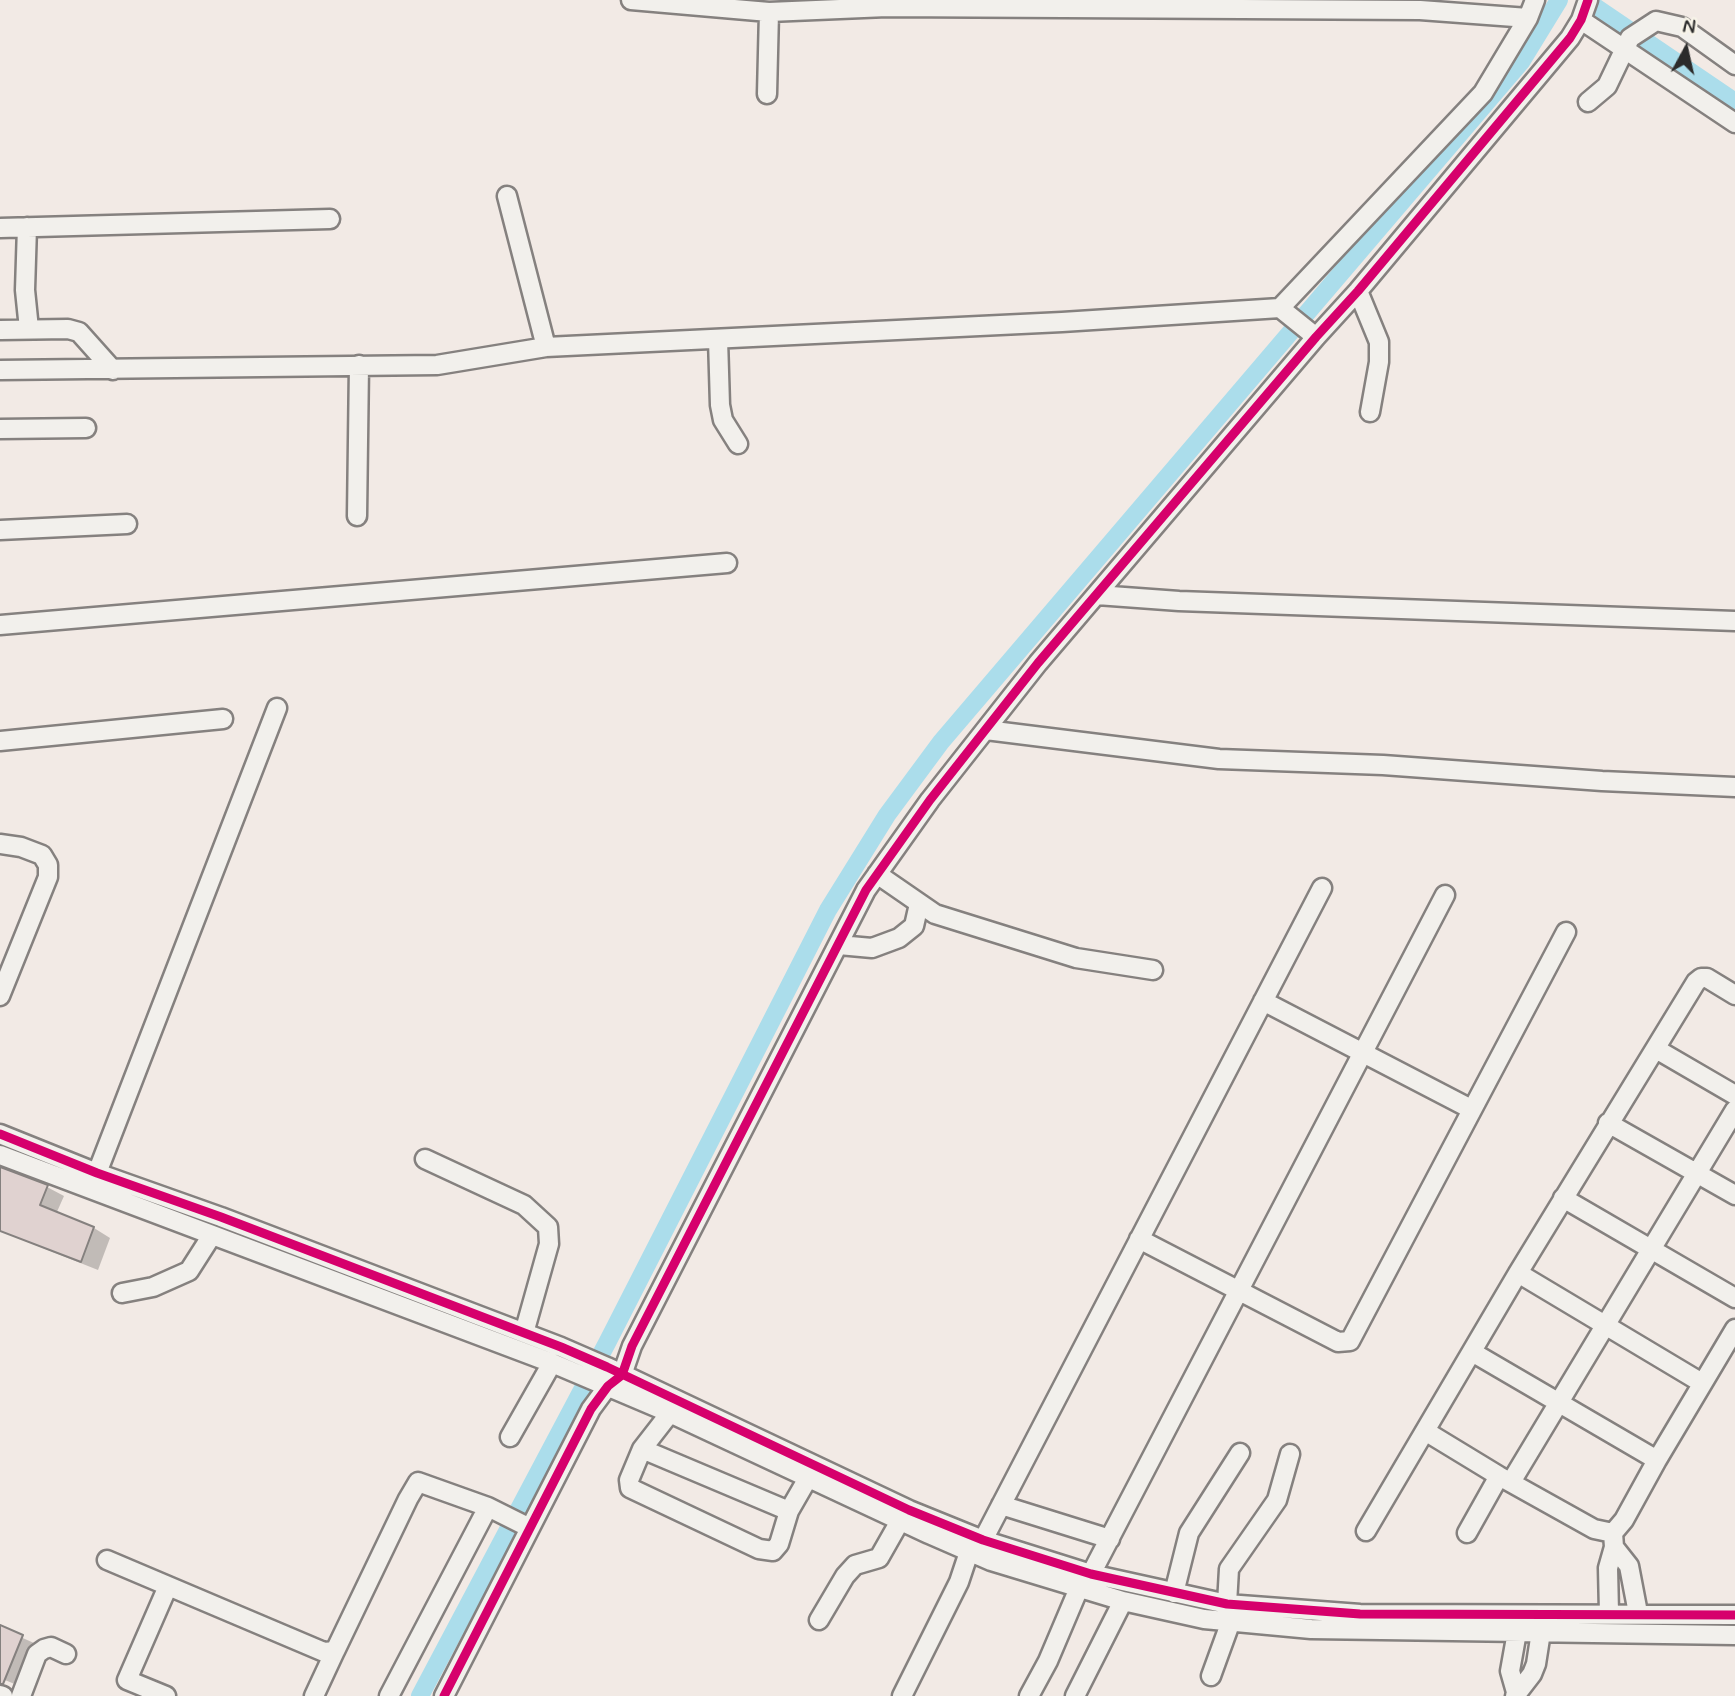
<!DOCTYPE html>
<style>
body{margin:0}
#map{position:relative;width:1735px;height:1696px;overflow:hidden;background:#f2eae5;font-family:Mynerve,sans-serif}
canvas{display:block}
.north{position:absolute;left:1651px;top:14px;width:70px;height:70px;-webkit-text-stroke:5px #f7f3e8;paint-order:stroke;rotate:8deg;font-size:19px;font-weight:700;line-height:28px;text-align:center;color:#2b2b2b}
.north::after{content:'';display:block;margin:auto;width:24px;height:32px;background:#2b2b2b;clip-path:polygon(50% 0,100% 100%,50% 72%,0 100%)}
</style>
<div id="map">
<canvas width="1735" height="1696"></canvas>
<div class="north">N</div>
</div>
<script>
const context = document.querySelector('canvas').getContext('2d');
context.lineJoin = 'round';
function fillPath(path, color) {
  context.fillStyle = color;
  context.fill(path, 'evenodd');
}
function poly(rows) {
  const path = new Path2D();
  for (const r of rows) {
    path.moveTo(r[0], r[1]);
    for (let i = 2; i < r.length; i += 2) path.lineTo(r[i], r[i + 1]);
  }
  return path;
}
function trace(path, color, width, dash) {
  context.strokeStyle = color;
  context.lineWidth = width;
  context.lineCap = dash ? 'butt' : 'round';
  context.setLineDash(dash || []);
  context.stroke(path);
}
const shadow = poly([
 [47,1187,64,1196,56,1214,94,1228,110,1238,98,1270,0,1231],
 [0,1628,34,1643,17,1685,0,1678]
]);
const canal = poly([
 [1585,0,1735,102],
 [420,1696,607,1343,828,910,887,815,941,742,1521,62,1559,0]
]);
const building = poly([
 [0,1167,48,1185,40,1205,94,1227,81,1262,0,1231,0,1167],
 [0,1625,23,1635,3,1684,0,1684,0,1625]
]);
const minor = poly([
 [631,0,769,12,887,7,1420,10,1528,18],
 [1581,20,1735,123],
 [767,94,769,12],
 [1588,102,1607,86,1630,38,1656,21,1682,27,1735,65],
 [507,196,546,347],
 [27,227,25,290,29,329],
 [0,228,330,219],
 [1358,291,1379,342,1379,362,1370,412],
 [1280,308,1483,93,1528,18,1535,0],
 [0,330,68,329,79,332,113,370],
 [718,339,720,405,723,420,738,444],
 [0,370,437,365,546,347,1062,322,1280,308,1316,337],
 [0,429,86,428],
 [357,516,359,365],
 [0,530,127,524],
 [1097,595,1179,601,1735,621],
 [0,625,727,563],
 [986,730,1219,759,1383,765,1602,781,1735,787],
 [0,741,223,719],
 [0,844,21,847,42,855,48,865,48,877,0,996],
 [877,874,935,914,1076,958,1153,970],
 [839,945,872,948,899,938,914,926,919,904],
 [1263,1001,1471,1109],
 [1656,1049,1735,1095],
 [1608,1123,1735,1195],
 [0,1134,97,1173,221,1217,561,1347,607,1367,909,1510,983,1540,1091,1574,1227,1604,1360,1614,1735,1615],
 [0,1155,552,1363,670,1413,929,1534,991,1561,1123,1601,1204,1619,1311,1629,1735,1635],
 [425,1159,524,1205,548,1227,549,1244,524,1333],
 [97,1173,277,708],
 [1563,1198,1735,1298],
 [1139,1239,1338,1342,1350,1341,1566,932],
 [1518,1273,1702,1383],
 [122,1293,153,1287,189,1271,212,1235],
 [1472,1352,1657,1460],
 [670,1413,642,1449,629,1480,630,1488,759,1549,773,1551,779,1544,789,1511,808,1478],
 [1425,1431,1499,1476,1594,1529,1613,1533,1624,1520,1657,1460,1735,1329],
 [510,1437,552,1363],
 [642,1449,789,1511],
 [1511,1482,1735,1110],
 [1001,1505,1110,1539],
 [1366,1531,1518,1273,1696,982,1701,978,1707,978,1735,995],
 [1467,1533,1499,1476],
 [983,1540,1322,888],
 [1614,1547,1629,1566,1638,1613],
 [107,1560,324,1652,335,1651,408,1499,418,1482,488,1507],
 [1091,1574,1445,895],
 [1174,1593,1189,1533,1240,1453],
 [1227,1604,1229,1569,1277,1500,1290,1454],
 [1609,1613,1608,1568,1614,1547,1613,1533],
 [819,1620,845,1576,855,1565,879,1558,900,1521],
 [1211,1676,1231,1621],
 [1516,1692,1510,1671,1517,1632],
 [0,1695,3,1696],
 [21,1696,37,1654,44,1649,51,1647,66,1654],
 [166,1696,127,1680,168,1586],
 [314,1696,335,1651],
 [389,1696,488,1507,530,1528],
 [444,1696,591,1409,608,1386,622,1375,632,1346,866,890,930,800,1038,663,1316,337,1358,291,1570,38,1581,20,1588,0],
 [902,1696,959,1582,969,1552],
 [1029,1696,1048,1661,1079,1588],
 [1075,1696,1123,1601],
 [1515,1696,1532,1674,1536,1664,1541,1632]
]);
const cycleway = poly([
 [0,1134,97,1173,221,1217,561,1347,607,1367,909,1510,983,1540,1091,1574,1227,1604,1360,1614,1735,1615],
 [444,1696,591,1409,608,1386,622,1375,632,1346,866,890,930,800,1038,663,1316,337,1358,291,1570,38,1581,20,1588,0]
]);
fillPath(shadow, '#0003');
trace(canal, '#abddeb', 18);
fillPath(building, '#e0d2d0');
trace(building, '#85817f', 2);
trace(minor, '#85817f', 23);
trace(minor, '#f2f0ec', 18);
trace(cycleway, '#d6006c', 9);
</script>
